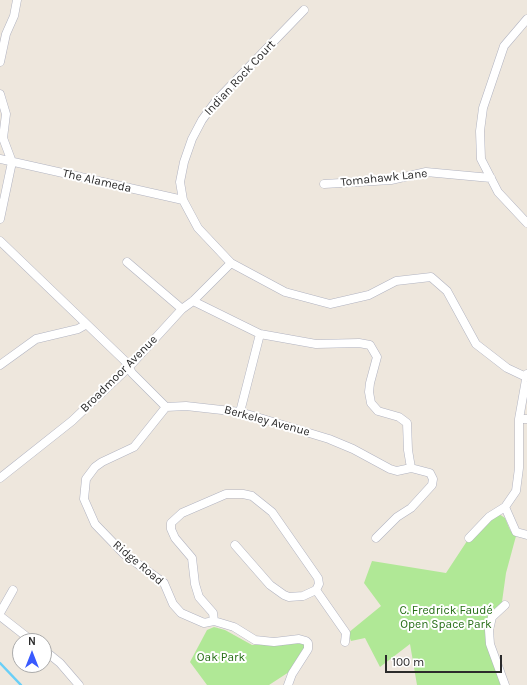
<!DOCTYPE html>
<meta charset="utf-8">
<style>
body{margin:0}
#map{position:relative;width:527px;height:685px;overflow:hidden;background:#eee7dd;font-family:Karla,sans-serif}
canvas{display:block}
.north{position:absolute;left:12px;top:633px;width:40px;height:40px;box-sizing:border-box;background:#fff;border:1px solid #aaa;border-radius:50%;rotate:0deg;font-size:11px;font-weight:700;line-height:16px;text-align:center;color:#2b2b2b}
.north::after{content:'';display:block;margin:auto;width:14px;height:18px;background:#395aff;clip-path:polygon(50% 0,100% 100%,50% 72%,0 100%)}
.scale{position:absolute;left:385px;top:655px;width:117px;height:18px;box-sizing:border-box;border:2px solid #2b2b2b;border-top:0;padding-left:5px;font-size:12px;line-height:14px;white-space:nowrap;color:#2b2b2b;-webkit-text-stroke:3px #fff;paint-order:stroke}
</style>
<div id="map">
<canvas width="527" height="685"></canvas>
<div class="north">N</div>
<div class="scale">100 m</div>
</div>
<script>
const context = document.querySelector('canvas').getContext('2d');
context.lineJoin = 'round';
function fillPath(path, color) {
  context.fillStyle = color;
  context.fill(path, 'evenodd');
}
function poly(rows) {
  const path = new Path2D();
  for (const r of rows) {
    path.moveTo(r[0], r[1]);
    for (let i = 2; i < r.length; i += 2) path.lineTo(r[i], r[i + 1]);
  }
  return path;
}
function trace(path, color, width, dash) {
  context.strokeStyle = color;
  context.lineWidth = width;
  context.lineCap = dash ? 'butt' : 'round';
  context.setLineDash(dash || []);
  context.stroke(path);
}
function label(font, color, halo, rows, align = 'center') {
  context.font = font + ' Karla,sans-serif';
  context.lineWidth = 4;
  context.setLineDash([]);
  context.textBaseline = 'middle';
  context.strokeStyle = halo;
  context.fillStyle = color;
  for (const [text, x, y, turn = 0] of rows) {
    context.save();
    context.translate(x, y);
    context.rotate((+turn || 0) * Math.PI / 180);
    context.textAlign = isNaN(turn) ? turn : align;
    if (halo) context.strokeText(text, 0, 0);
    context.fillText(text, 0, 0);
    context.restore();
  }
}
const green = poly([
 [499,514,505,518,510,530,516,536,506,573,501,609,489,630,505,685,417,685,410,644,380,667,365,638,351,641,348,633,381,606,364,583,372,561,446,573,469,538],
 [214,627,225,630,252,645,306,641,305,647,289,672,269,685,207,685,190,662,207,630]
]);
const stream = poly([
 [0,663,21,685]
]);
const minor = poly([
 [304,10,216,101,202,120,192,139,184,162,180,182,183,200,198,228,231,263,285,292,330,304,369,295,396,281,431,277,447,291,476,344,507,368,526,377],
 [527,19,504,46,483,108,480,131,481,159,498,192,527,223],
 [0,62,6,34,14,16,17,0],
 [0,94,6,114,3,138,12,162,0,219],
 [0,159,183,200],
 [324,184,391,180,426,172,491,178],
 [0,241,125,361,132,373,166,407,186,406,240,412,329,439,353,449,390,469,397,471,411,468,430,473,433,479,432,485,411,508,397,517,376,538],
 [127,262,182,309],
 [193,301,260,334,316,344,359,343,370,345,377,357,370,383,369,392,371,403,378,411,399,417,407,423,408,450,411,468],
 [0,365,36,339,78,329,85,325],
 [166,407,134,447,102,462,95,467,86,479,84,499,95,524,124,554,164,583,173,604,181,613,204,623,214,621],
 [240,412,260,334],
 [519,419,527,419],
 [0,478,72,421,129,367,182,309,193,301,231,263],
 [505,507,516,491,519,468,519,419,527,374],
 [505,507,516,532,527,535],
 [469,538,489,517,505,507],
 [316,590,346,633,345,642],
 [505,605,492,617,489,630,490,644,505,685],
 [0,613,13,590],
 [0,616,32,641],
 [214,621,213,613,199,597,195,584,192,558,175,538,171,529,171,523,182,513,226,494,243,494,252,496,272,512,318,578,319,584,316,590,303,596,289,597,284,595,270,585,235,545],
 [214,621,234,627,255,640,274,642,299,639,306,641,308,643,308,649,292,674,288,685],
 [44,650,60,663,79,685]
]);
const streetNames = [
 ["Indian Rock Court",240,78,-47],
 ["Tomahawk Lane",384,178,-6],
 ["The Alameda",97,181,13],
 ["Broadmoor Avenue",119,374,-45],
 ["Berkeley Avenue",267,421,15],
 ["Ridge Road",138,563,40]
];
const parkNames = [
 ["C. Fredrick Faudé",446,611],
 ["Open Space Park",446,625],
 ["Oak Park",221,658]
];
fillPath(green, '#b0e896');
trace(stream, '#69cff7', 2.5);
trace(minor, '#b1b3c0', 9);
trace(minor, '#fff', 8);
label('12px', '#2b2b2b', '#fff', streetNames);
label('12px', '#266e16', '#fff', parkNames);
</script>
